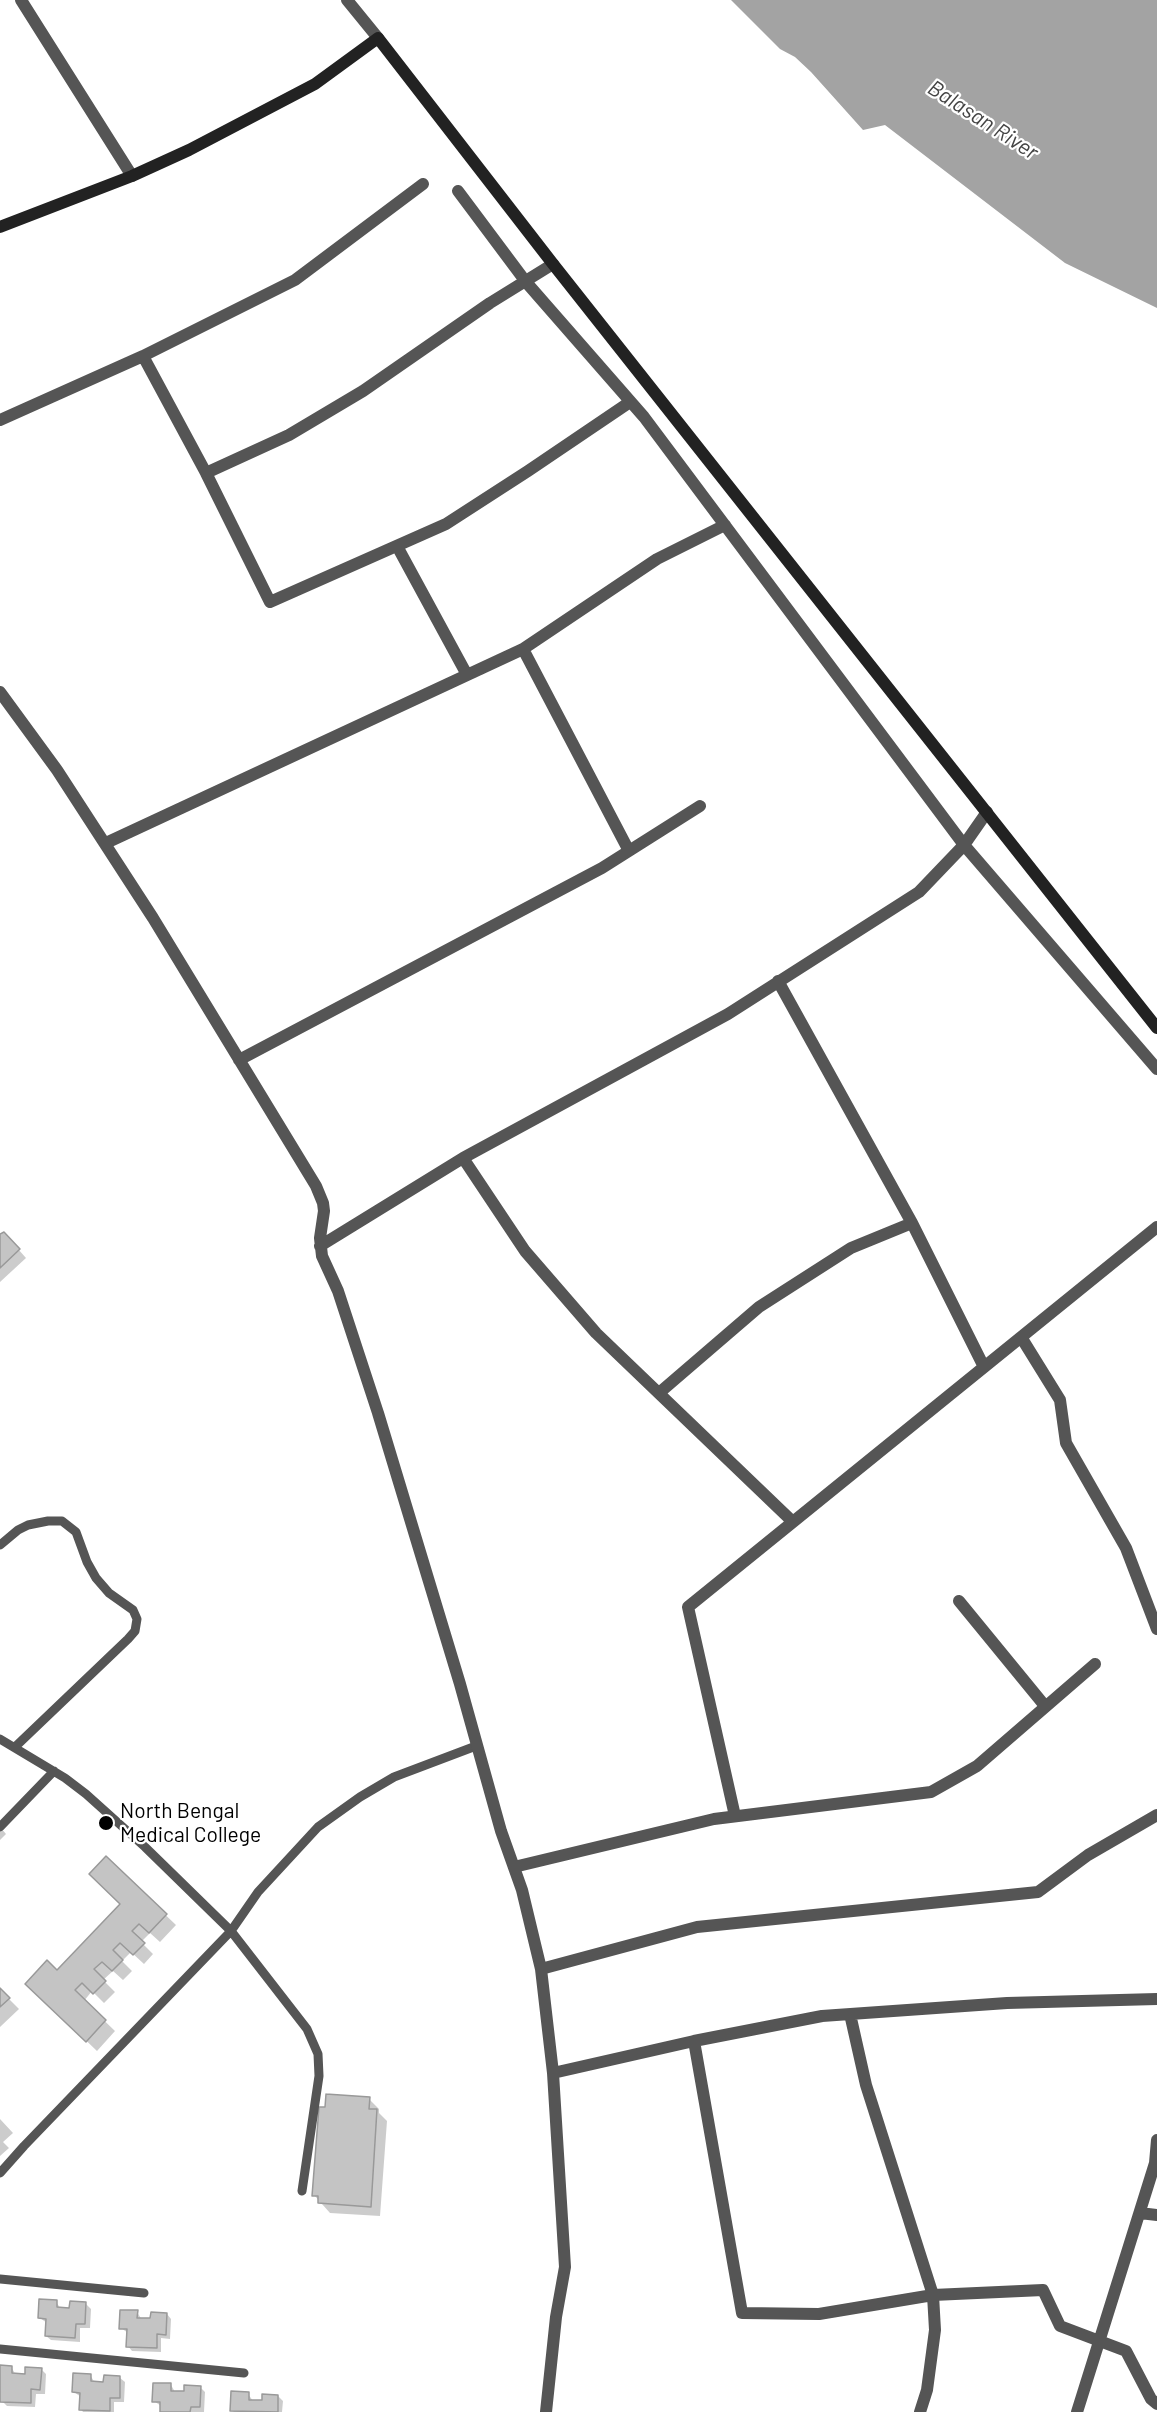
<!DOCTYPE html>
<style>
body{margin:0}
canvas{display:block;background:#fff}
</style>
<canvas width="1157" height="2412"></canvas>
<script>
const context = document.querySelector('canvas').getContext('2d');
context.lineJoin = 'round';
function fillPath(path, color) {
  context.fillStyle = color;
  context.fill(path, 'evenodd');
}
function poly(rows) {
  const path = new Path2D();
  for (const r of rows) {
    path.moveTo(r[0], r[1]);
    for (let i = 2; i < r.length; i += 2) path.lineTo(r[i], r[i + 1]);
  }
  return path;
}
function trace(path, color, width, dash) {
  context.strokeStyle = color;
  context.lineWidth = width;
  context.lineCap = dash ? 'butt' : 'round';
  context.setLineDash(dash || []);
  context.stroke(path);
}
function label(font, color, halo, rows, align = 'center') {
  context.font = font + ' Barlow,sans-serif';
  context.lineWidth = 4.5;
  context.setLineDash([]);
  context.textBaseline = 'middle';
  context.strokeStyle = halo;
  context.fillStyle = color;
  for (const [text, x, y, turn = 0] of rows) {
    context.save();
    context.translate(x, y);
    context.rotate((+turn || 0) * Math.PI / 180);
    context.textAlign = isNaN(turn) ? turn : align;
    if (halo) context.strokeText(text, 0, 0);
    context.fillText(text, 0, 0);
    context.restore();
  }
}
const water = poly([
 [731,0,1157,0,1157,308,1065,263,885,125,863,130,811,72,795,57,780,49]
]);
const shadow = poly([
 [0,1235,11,1241,26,1258,0,1282],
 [0,1821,1,1828,6,1834,0,1840],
 [106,1858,176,1925,160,1942,150,1933,141,1942,153,1954,144,1964,131,1952,122,1961,132,1971,123,1980,113,1971,103,1980,115,1992,104,2003,92,1991,84,2001,115,2031,97,2051,27,1984,57,1972,122,1904],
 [0,1990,19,2009,0,2027],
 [369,2099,379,2109,379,2113,387,2121,380,2216,330,2213,314,2195],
 [0,2119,13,2133,3,2142,9,2148,0,2156],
 [56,2302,61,2309,71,2309,86,2304,91,2309,90,2328,80,2328,80,2342,51,2340,46,2336,47,2323,40,2318],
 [137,2312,142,2320,152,2320,167,2314,171,2319,170,2339,161,2338,161,2352,132,2351,128,2346,128,2333,121,2328],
 [0,2367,11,2367,16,2375,26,2375,41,2369,46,2374,45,2394,36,2394,35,2407,7,2406,2,2401],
 [90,2375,95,2383,105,2384,120,2378,125,2382,124,2402,114,2402,114,2412,83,2412,81,2409,81,2397,74,2392],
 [171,2385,175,2392,185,2393,200,2387,205,2392,204,2412,161,2412,161,2406,154,2401],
 [248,2394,253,2401,263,2402,278,2396,283,2401,282,2412,234,2412,232,2410]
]);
const building = poly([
 [4,1232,20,1249,0,1268,0,1234,4,1232],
 [106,1856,167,1914,149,1933,139,1924,132,1931,145,1943,133,1955,120,1943,113,1950,123,1960,112,1971,102,1962,94,1969,106,1981,93,1994,82,1983,75,1990,106,2020,86,2042,25,1984,47,1960,57,1970,120,1904,89,1874,106,1856],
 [0,1988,10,1998,0,2007,0,1988],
 [326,2094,370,2097,369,2109,377,2109,371,2207,318,2203,318,2196,312,2196,319,2107,325,2107,326,2094],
 [39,2299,57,2300,57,2307,69,2308,70,2301,86,2302,85,2324,76,2324,75,2338,45,2336,46,2319,38,2318,39,2299],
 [120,2310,138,2310,137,2318,150,2318,151,2312,167,2313,166,2335,157,2334,157,2348,126,2347,127,2329,119,2329,120,2310],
 [0,2365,12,2366,12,2373,25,2374,25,2367,42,2368,40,2390,31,2389,31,2403,0,2402,0,2365],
 [73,2373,91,2374,91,2381,103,2382,104,2375,120,2376,120,2398,110,2398,110,2411,79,2410,80,2393,72,2392,73,2373],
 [153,2383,171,2383,171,2391,184,2391,184,2385,201,2386,200,2407,191,2407,190,2412,160,2412,160,2402,152,2402,153,2383],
 [231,2391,249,2392,249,2400,262,2400,262,2394,278,2395,278,2412,230,2411,231,2391]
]);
const lane = poly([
 [0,1545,18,1530,28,1525,48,1521,62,1521,76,1532,87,1562,96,1578,109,1593,133,1610,137,1619,135,1631,128,1639,15,1747],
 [0,1739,65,1778,86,1794,145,1847,231,1931,24,2146,0,2173],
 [0,1827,54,1771],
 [302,2191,319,2076,318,2054,307,2029,231,1931,258,1892,318,1827,360,1797,394,1777,476,1746],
 [0,2279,144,2293],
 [0,2349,244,2373]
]);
const street = poly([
 [21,0,132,176],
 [347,0,378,38],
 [458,191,526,282,644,417,964,845,1157,1069],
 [143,356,206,473,270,602,446,524,528,471,630,402],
 [0,420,143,356,295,280,423,184],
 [206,473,289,435,363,391,490,303,553,264],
 [397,546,466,673],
 [523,649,629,851],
 [0,692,57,770,153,918,316,1186,323,1203,324,1211,320,1238,322,1256,338,1291,378,1413,460,1684,501,1831,522,1890,541,1969,553,2073,565,2267,556,2317,546,2412],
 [106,843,523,649,657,559,725,525],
 [778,981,912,1223,984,1367],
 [239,1060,602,868,700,806],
 [463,1158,525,1251,596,1333,793,1522],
 [320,1246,463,1158,728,1014,919,892,964,845,987,812],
 [1021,1337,1060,1400,1066,1443,1126,1548,1157,1629],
 [659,1393,759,1307,851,1248,912,1223],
 [959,1601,1045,1706],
 [735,1816,688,1607,1157,1227],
 [514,1867,714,1819,931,1792,977,1766,1095,1664],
 [541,1969,697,1927,1038,1892,1088,1855,1157,1815],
 [694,2041,742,2313,819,2314,933,2295,866,2085,850,2014],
 [553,2073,694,2041,822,2016,1007,2003,1157,1999],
 [1140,2213,1157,2215],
 [920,2412,927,2390,935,2330,933,2295,1043,2290,1060,2326,1126,2351,1151,2399,1157,2404],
 [1077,2412,1155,2163,1157,2140]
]);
const secondary = poly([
 [0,227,132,176,189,150,315,84,378,38,553,264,1157,1028]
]);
const markers = [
 [106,1823,8,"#000"]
];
const poiNames = [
 ["North Bengal",120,1811],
 ["Medical College",120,1835]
];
const waterNames = [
 ["Balasan River",983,120,33]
];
fillPath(water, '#a3a3a3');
fillPath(shadow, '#0003');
fillPath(building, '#c4c4c4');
trace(building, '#999', 1.5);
trace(lane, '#555', 9);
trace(street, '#555', 12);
trace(secondary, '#222', 12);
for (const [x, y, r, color] of markers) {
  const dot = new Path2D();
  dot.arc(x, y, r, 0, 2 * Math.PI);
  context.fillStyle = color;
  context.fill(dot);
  trace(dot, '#fff', 2);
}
label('21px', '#000', '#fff', poiNames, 'left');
label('italic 22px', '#444', '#fff', waterNames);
</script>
